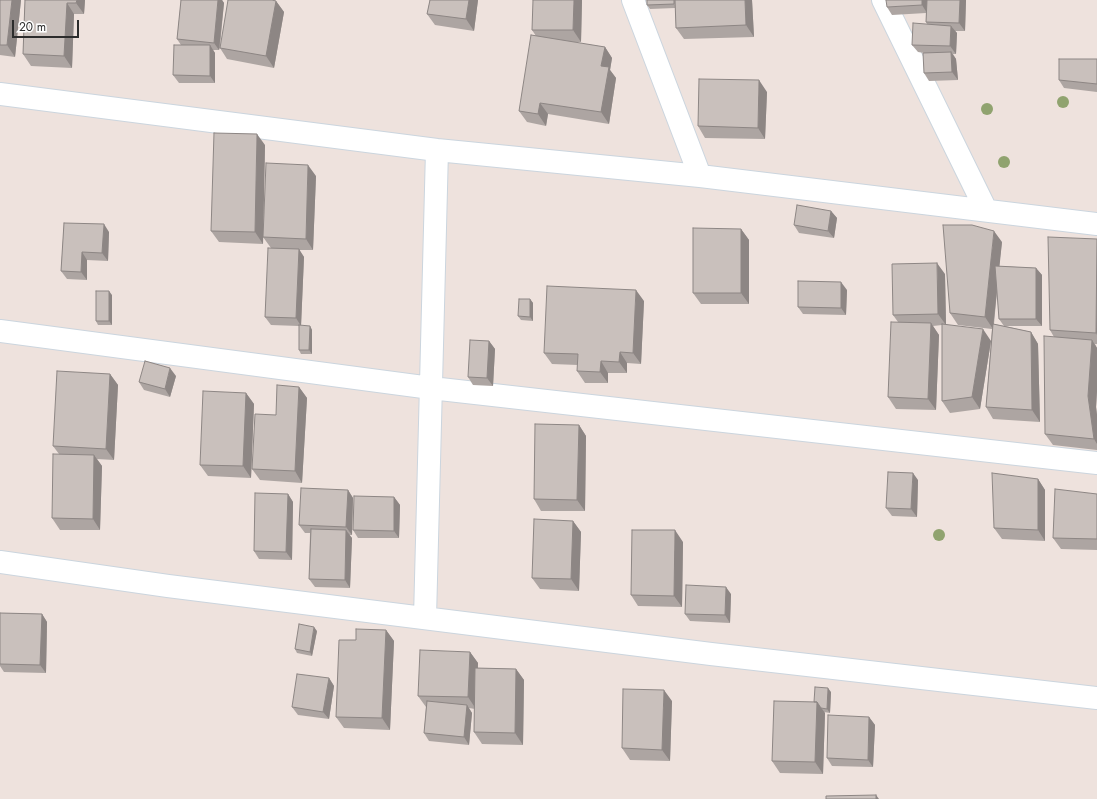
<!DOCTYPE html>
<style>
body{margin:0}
#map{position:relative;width:1097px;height:799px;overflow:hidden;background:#eee2dd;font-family:Jost,sans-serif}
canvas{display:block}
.scale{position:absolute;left:12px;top:20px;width:67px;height:18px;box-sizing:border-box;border:2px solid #2c2c2c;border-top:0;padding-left:5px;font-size:12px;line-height:14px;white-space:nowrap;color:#2c2c2c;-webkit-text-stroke:3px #fff;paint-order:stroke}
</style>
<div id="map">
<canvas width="1097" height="799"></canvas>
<div class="scale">20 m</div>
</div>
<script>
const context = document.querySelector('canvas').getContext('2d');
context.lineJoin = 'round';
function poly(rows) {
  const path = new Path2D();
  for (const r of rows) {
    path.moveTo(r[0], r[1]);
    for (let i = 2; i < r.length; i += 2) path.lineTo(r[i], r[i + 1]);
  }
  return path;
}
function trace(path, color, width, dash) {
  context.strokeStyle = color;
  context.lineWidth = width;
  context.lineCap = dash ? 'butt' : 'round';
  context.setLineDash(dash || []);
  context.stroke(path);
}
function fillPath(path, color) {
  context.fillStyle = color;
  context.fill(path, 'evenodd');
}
const street = poly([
 [633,0,700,176],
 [883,0,986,210],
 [0,94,437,150,700,176,1097,224],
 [0,331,431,388,1097,463],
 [0,562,168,586,711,654,1097,698],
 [425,618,437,150]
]);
const trees = [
 [1063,102],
 [987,109],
 [1004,162],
 [939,535]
];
const wall = poly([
 [0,0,21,0,15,57,0,55],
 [25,0,85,0,84,14,74,14,72,68,31,66,23,54],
 [181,0,222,0,224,3,220,47,276,1,284,12,274,68,227,59,220,48,219,50,213,50,215,53,215,83,179,83,173,75,181,45,177,39],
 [430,0,478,0,474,31,435,25,427,14],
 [582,0,581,42,572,42,605,47,612,58,610,70,616,78,609,124,548,114,546,126,527,122,519,111,536,36,532,30],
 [647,0,752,0,754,37,684,39,676,28,675,8,650,9,647,5],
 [966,0,965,31,955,31,957,33,956,54,953,54,956,59,958,80,929,81,924,73,924,53,918,52,912,45,927,24,926,22,926,13,892,15,887,7],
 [1097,59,1097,92,1064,88,1059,80],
 [767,92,765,139,705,138,698,126],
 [265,145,263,244,219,242,211,231],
 [316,176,313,250,299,250,304,257,301,326,310,326,312,330,312,354,301,354,299,350,299,326,271,325,265,317,271,248,263,237],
 [831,211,837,218,834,238,799,233,794,225],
 [64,223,109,232,108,261,87,260,87,280,67,279,61,271],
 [741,229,749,240,749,304,701,304,693,293],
 [1097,239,1097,344,1095,344,1097,348,1097,391,1096,407,1097,415,1097,450,1053,445,1045,434,1054,337,1050,330],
 [1002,242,999,266,1036,268,1042,275,1042,326,1005,326,1031,332,1038,344,1040,422,993,419,986,407,992,329,958,325,950,313],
 [997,291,999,319,1004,326,994,324],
 [945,274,946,324,991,341,980,409,950,413,942,401,942,325,933,326,939,335,936,410,896,409,888,397,898,322,893,315],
 [847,290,846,315,803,314,798,307],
 [112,295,112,325,98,325,96,321],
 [530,299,533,303,533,321,521,320,518,316],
 [644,301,641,364,627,363,627,373,608,373,608,383,585,383,577,371,578,365,552,364,544,353],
 [489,341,495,349,493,386,473,385,468,377],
 [110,374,118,385,114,460,97,459,102,466,100,530,60,530,52,518,59,454,53,446],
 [176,376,170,397,144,390,139,382],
 [299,387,307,398,302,483,260,480,252,469,276,415],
 [246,393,254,404,251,478,208,476,200,465],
 [579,425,586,436,585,511,541,511,534,499],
 [1038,479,1045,490,1045,541,1002,539,994,528],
 [918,480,917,517,892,516,886,508],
 [348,490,353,498,352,535,349,535,352,538,350,588,315,587,309,579,310,533,305,533,299,525],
 [288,494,293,502,292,560,259,559,254,551],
 [1097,494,1097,550,1061,549,1053,538],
 [394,497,400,505,399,538,358,538,353,530],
 [573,521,581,532,579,591,540,589,532,578],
 [683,542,682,607,638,606,631,595],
 [731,594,730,623,690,621,685,614],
 [0,613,42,614,47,622,46,673,4,672,0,666],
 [386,630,394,641,390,730,344,728,336,717],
 [317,631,312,656,297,653,295,649],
 [470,652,478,663,478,668,516,669,524,680,523,745,482,744,474,732,475,709,469,708,472,713,469,745,429,741,424,733,426,707,418,696],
 [329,678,334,686,329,719,298,715,292,707],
 [831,692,830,713,824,712,825,713,823,774,780,773,772,761,814,702],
 [672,701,670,761,630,760,622,748],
 [869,717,875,725,873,767,832,766,827,758]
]);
const shadedWall = poly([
 [12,0,21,0,15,57,7,45],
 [77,0,85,0,84,14,76,3],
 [218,0,222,0,224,3,219,50,214,43],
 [469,0,478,0,474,31,466,19],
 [574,0,582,0,581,42,573,30],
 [745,0,752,0,754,37,746,25],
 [922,0,927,0,927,13,922,5],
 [960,0,966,0,965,31,959,23],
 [276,1,284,12,274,68,266,56],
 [67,3,74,14,72,68,64,56],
 [951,26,957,33,956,54,950,46],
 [210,45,215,53,215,83,210,76],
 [605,47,612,58,610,70,616,78,609,124,601,112,601,66],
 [951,52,956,59,958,80,952,72],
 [759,80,767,92,765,139,758,128],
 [540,103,548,114,546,126,538,114],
 [257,134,265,145,263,244,255,232],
 [308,165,316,176,313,250,306,239],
 [831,211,837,218,834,238,828,231],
 [104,224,109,232,108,261,102,253],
 [741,229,749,240,749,304,741,293],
 [994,231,1002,242,993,329,985,317],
 [1097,239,1097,335,1096,333],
 [299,249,304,257,301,326,296,318],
 [82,252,87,260,87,280,81,272],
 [937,263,945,274,946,325,938,314],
 [1036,268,1042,275,1042,326,1036,319],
 [841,282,847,290,846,315,841,308],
 [636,290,644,301,641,364,633,353],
 [109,291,112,295,112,325,109,321],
 [530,299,533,303,533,321,530,317],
 [931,323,939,335,936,410,928,399],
 [310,326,312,330,312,354,309,350],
 [983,329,991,341,980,409,972,397],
 [1031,332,1038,344,1040,422,1032,410],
 [1092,340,1097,348,1097,391,1096,407,1097,415,1097,444,1094,439,1088,396],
 [489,341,495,349,493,386,487,378],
 [620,352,627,363,627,373,619,362],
 [601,361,608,373,608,383,600,372],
 [170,368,176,376,170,397,165,389],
 [110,374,118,385,114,460,106,449],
 [299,387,307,398,302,483,295,471],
 [246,393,254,404,251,478,243,466],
 [579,425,586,436,585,511,577,500],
 [94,455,102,466,100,530,93,519],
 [913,473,918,480,917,517,911,509],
 [1038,479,1045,490,1045,541,1038,530],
 [348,490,353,498,352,535,346,527],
 [288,494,293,502,292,560,286,552],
 [394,497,400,505,399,538,394,531],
 [573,521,581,532,579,591,571,579],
 [346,530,352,538,350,588,345,580],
 [675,530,683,542,682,607,674,596],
 [726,587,731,594,730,623,725,615],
 [42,614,47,622,46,673,40,665],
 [314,627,317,631,312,656,310,652],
 [386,630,394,641,390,730,382,718],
 [470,652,478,663,476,709,468,697],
 [516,669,524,680,523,745,515,733],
 [329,678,334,686,329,719,323,712],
 [828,688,831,692,830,713,827,709],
 [664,690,672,701,670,761,662,750],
 [817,702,825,713,823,774,815,762],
 [467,705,472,713,469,745,464,737],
 [869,717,875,725,873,767,868,760],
 [876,795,879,799,876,799]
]);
const building = poly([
 [0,0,12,0,7,45,0,45,0,0],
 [25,0,77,0,76,3,67,3,64,56,23,54,25,0],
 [181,0,218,0,214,43,177,39,181,0],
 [228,0,272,0,276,1,266,56,220,48,228,0],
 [430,0,469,0,466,19,427,14,430,0],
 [533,0,574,0,573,30,532,30,533,0],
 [647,0,674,0,674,4,647,5,647,0],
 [675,0,745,0,746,25,676,28,675,0],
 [886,0,922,0,922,5,887,7,886,0],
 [927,0,960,0,959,23,926,22,927,0],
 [913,23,951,26,950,46,912,45,913,23],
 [531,35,605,47,601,66,609,67,601,112,540,103,538,114,519,111,531,35],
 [174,45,210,45,210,76,173,75,174,45],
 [951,52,952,72,924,73,923,53,951,52],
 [1059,59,1097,59,1097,84,1059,80,1059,59],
 [699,79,759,80,758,128,698,126,699,79],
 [214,133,257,134,255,232,211,231,214,133],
 [266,163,308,165,306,239,263,237,266,163],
 [797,205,831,211,828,231,794,225,797,205],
 [64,223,104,224,102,253,82,252,81,272,61,271,64,223],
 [943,225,972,225,994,231,985,317,950,313,943,225],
 [693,228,741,229,741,293,693,293,693,228],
 [1048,237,1097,239,1096,333,1050,330,1048,237],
 [268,248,299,249,296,318,265,317,268,248],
 [937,263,938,314,893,315,892,264,937,263],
 [995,266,1036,268,1036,319,999,319,995,266],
 [798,281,841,282,841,308,798,307,798,281],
 [547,286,636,290,633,353,620,352,619,362,601,361,600,372,577,371,578,354,544,353,547,286],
 [96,291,109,291,109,321,96,321,96,291],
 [519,299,530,299,530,317,518,316,519,299],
 [891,322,931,323,928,399,888,397,891,322],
 [942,324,983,329,972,397,942,401,942,324],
 [993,324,1031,332,1032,410,986,407,993,324],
 [299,325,310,326,309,350,299,350,299,325],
 [1044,336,1092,340,1088,396,1094,439,1045,434,1044,336],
 [470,340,489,341,487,378,468,377,470,340],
 [145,361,170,368,165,389,139,382,145,361],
 [57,371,110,374,106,449,53,446,57,371],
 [277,385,299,387,295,471,252,469,255,414,276,415,277,385],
 [203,391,246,393,243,466,200,465,203,391],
 [535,424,579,425,577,500,534,499,535,424],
 [53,454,94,455,93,519,52,518,53,454],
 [888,472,913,473,911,509,886,508,888,472],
 [992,473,1038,479,1038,530,994,528,992,473],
 [301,488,348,490,346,527,299,525,301,488],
 [1055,489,1097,494,1097,539,1053,538,1055,489],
 [255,493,288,494,286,552,254,551,255,493],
 [354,496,394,497,394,531,353,530,354,496],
 [534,519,573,521,571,579,532,578,534,519],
 [311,529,346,530,345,580,309,579,311,529],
 [632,530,675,530,674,596,631,595,632,530],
 [686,585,726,587,725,615,685,614,686,585],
 [0,613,42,614,40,665,0,664,0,613],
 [299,624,314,627,310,652,295,649,299,624],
 [356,629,386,630,382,718,336,717,339,640,356,640,356,629],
 [420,650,470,652,468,697,418,696,420,650],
 [475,668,516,669,515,733,474,732,475,668],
 [297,674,329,678,323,712,292,707,297,674],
 [815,687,828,688,827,709,821,708,817,702,814,702,815,687],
 [623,689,664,690,662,750,622,748,623,689],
 [427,701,467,705,464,737,424,733,427,701],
 [774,701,817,702,815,762,772,761,774,701],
 [828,715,869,717,868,760,827,758,828,715],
 [876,795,876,799,826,799,826,796,876,795]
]);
trace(street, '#cbd5de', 24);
trace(street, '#fff', 22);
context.fillStyle = '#90a36f';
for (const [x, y] of trees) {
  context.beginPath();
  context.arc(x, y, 6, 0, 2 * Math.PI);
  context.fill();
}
fillPath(wall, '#ada5a2');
fillPath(shadedWall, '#8d8684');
fillPath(building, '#c9c0bc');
trace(building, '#8d8684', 1);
</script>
